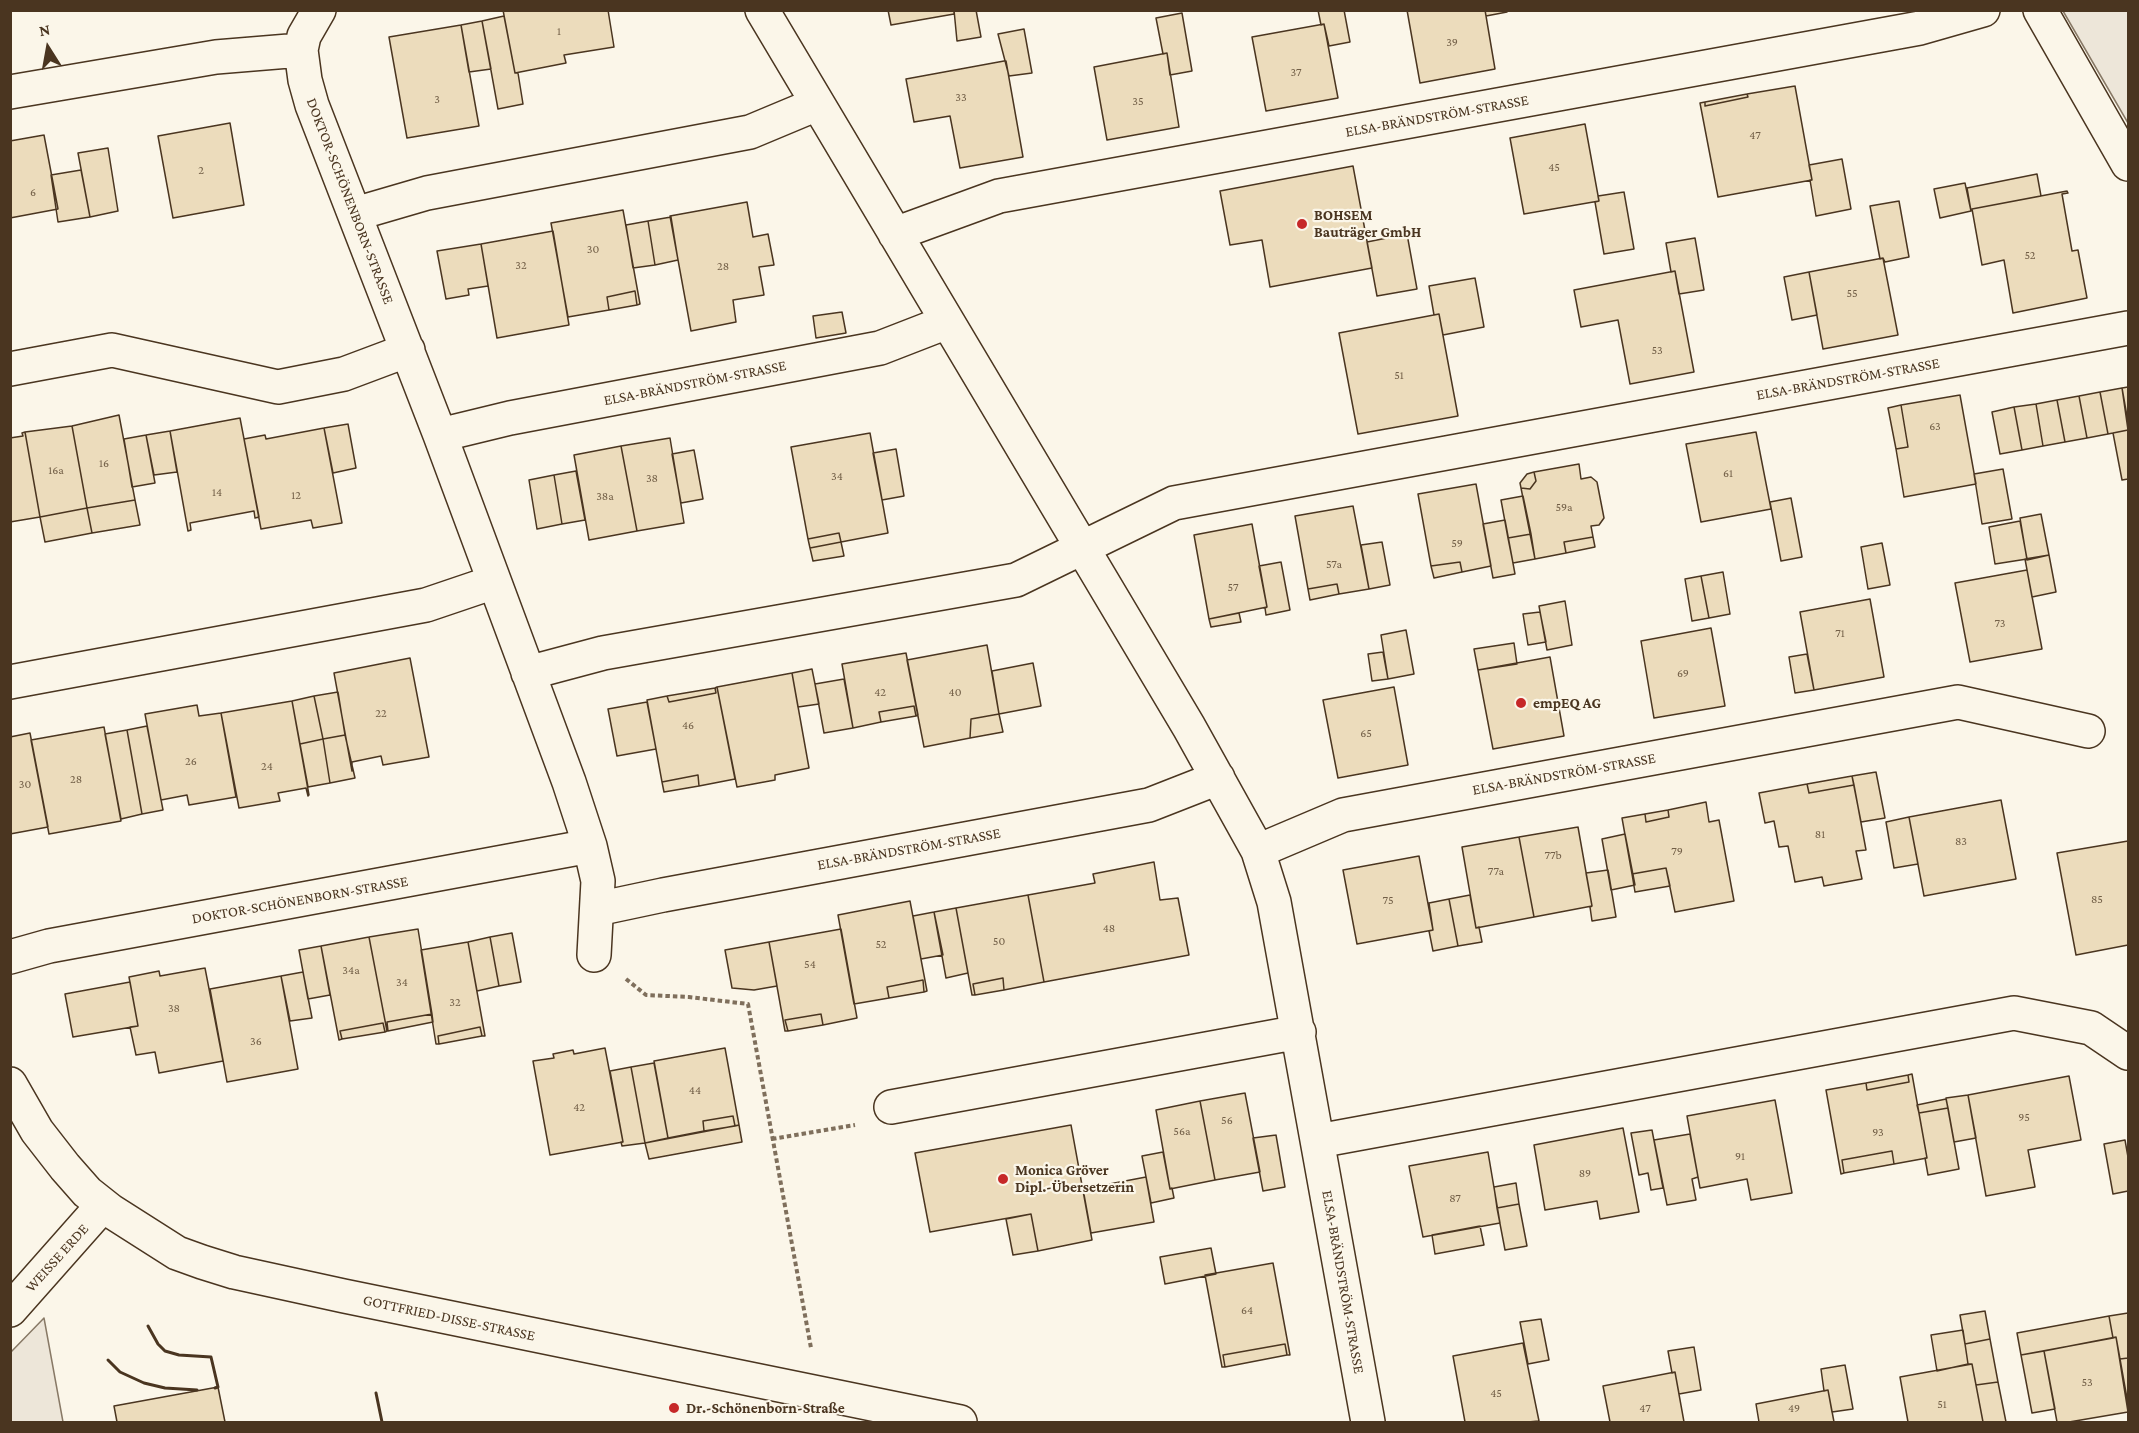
<!DOCTYPE html>
<meta charset="utf-8">
<style>
body{margin:0}
#map{position:relative;width:2139px;height:1433px;overflow:hidden;background:#fbf6e9;font-family:"Crimson Pro",serif}
canvas{display:block}
.frame{position:absolute;inset:0;border:12px solid #4a3520;pointer-events:none}
.north{position:absolute;left:18px;top:18px;width:60px;height:60px;-webkit-text-stroke:4px #fbf6e9;paint-order:stroke;rotate:349deg;font-size:16px;font-weight:700;line-height:24px;text-align:center;color:#4a3520}
.north::after{content:'';display:block;margin:auto;width:21px;height:27px;background:#4a3520;clip-path:polygon(50% 0,100% 100%,50% 72%,0 100%)}
</style>
<div id="map">
<canvas width="2139" height="1433"></canvas>
<div class="frame"></div>
<div class="north">N</div>
</div>
<script>
const context = document.querySelector('canvas').getContext('2d');
context.lineJoin = 'round';
function fillPath(path, color) {
  context.fillStyle = color;
  context.fill(path, 'evenodd');
}
function poly(rows) {
  const path = new Path2D();
  for (const r of rows) {
    path.moveTo(r[0], r[1]);
    for (let i = 2; i < r.length; i += 2) path.lineTo(r[i], r[i + 1]);
  }
  return path;
}
function trace(path, color, width, dash) {
  context.strokeStyle = color;
  context.lineWidth = width;
  context.lineCap = dash ? 'butt' : 'round';
  context.setLineDash(dash || []);
  context.stroke(path);
}
function label(font, color, halo, rows, align = 'center') {
  context.font = font + ' "Crimson Pro",serif';
  context.lineWidth = 4.5;
  context.setLineDash([]);
  context.textBaseline = 'middle';
  context.strokeStyle = halo;
  context.fillStyle = color;
  for (const [text, x, y, turn = 0] of rows) {
    context.save();
    context.translate(x, y);
    context.rotate((+turn || 0) * Math.PI / 180);
    context.textAlign = isNaN(turn) ? turn : align;
    if (halo) context.strokeText(text, 0, 0);
    context.fillText(text, 0, 0);
    context.restore();
  }
}
const green = poly([
 [2063,11,2128,11,2128,123,2063,11],
 [44,1318,63,1422,11,1422,11,1352,44,1318]
]);
const building = poly([
 [503,10,608,10,614,47,564,55,566,63,515,73,503,10],
 [888,10,954,10,954,14,891,25,888,10],
 [954,10,976,10,981,37,957,41,954,10],
 [1318,10,1344,10,1350,42,1329,46,1324,24,1321,25,1318,10],
 [1407,10,1485,10,1495,69,1420,83,1407,10],
 [1485,10,1507,10,1507,12,1486,16,1485,10],
 [1182,13,1192,71,1170,75,1167,53,1163,54,1156,18,1182,13],
 [504,16,515,73,518,73,523,104,498,109,482,21,504,16],
 [482,21,491,69,469,72,461,25,482,21],
 [1324,24,1338,98,1266,111,1252,37,1324,24],
 [461,25,479,126,407,138,389,37,461,25],
 [1024,29,1032,73,1009,76,998,34,1024,29],
 [1167,53,1179,127,1107,140,1094,67,1167,53],
 [1004,61,1006,61,1023,157,960,168,950,116,914,122,906,79,1004,61],
 [1795,86,1812,180,1718,197,1700,103,1705,102,1705,106,1748,97,1747,94,1795,86],
 [1747,94,1748,97,1705,106,1705,102,1747,94],
 [230,123,244,205,173,218,158,136,230,123],
 [1585,124,1599,201,1524,214,1510,138,1585,124],
 [44,135,58,209,10,218,10,141,44,135],
 [108,148,118,211,90,217,78,153,108,148],
 [1842,159,1851,209,1816,216,1810,180,1812,180,1809,165,1842,159],
 [1353,166,1372,268,1270,287,1262,240,1230,245,1220,191,1353,166],
 [81,170,90,217,58,222,51,175,81,170],
 [2037,174,2041,196,1972,209,1971,211,1967,188,2037,174],
 [1965,183,1971,211,1940,218,1934,189,1965,183],
 [2067,191,2068,193,2062,194,2072,251,2078,250,2087,298,2013,313,2004,260,1982,265,1972,209,2067,191],
 [1624,192,1634,249,1604,254,1595,202,1599,201,1598,196,1624,192],
 [1899,201,1909,257,1885,262,1883,258,1880,259,1870,206,1899,201],
 [747,202,753,237,768,234,774,265,759,267,764,295,733,300,736,322,691,331,670,216,747,202],
 [623,210,640,304,637,305,635,291,607,297,609,310,568,317,551,223,623,210],
 [671,217,678,260,655,265,648,221,671,217],
 [648,221,655,265,633,268,626,225,648,221],
 [553,231,569,325,497,338,481,244,553,231],
 [1407,234,1417,289,1377,296,1367,242,1407,234],
 [1695,238,1704,290,1679,294,1675,271,1671,272,1666,243,1695,238],
 [481,244,488,286,468,289,469,295,446,299,437,251,481,244],
 [1883,258,1898,335,1823,349,1809,272,1883,258],
 [1675,271,1694,372,1630,384,1618,320,1581,327,1574,290,1675,271],
 [1809,272,1817,315,1792,320,1784,277,1809,272],
 [1475,278,1484,327,1443,335,1439,314,1434,315,1429,286,1475,278],
 [635,291,637,305,609,310,607,297,635,291],
 [842,312,846,333,816,338,813,316,842,312],
 [1439,314,1458,416,1358,434,1339,333,1439,314],
 [2128,387,2128,422,2122,388,2128,387],
 [2122,388,2128,430,2108,434,2100,392,2122,388],
 [2100,392,2108,434,2087,438,2079,396,2100,392],
 [1960,395,1976,484,1904,497,1896,449,1908,447,1901,405,1960,395],
 [2079,396,2087,438,2065,442,2057,400,2079,396],
 [2057,400,2065,442,2043,446,2036,404,2057,400],
 [2036,404,2043,446,2022,450,2014,407,2036,404],
 [1901,405,1908,447,1896,449,1888,408,1901,405],
 [2014,407,2022,450,2000,454,1992,412,2014,407],
 [119,415,135,500,87,508,72,426,119,415],
 [240,418,259,517,255,518,254,511,190,523,191,530,188,531,170,431,240,418],
 [348,424,356,468,333,473,324,428,348,424],
 [72,426,87,508,40,517,25,432,72,426],
 [324,428,342,523,313,528,311,520,261,529,244,439,265,435,266,439,324,428],
 [2128,430,2128,479,2122,480,2113,433,2128,430],
 [170,431,177,472,154,475,146,435,170,431],
 [25,432,40,517,10,522,10,438,23,436,22,433,25,432],
 [1756,432,1771,509,1701,522,1686,444,1756,432],
 [870,433,888,533,841,542,839,533,808,539,791,447,870,433],
 [146,435,155,483,132,487,124,439,146,435],
 [670,438,684,523,637,531,621,446,670,438],
 [621,446,637,531,589,540,574,455,621,446],
 [896,449,904,496,882,500,873,453,896,449],
 [694,450,703,499,681,503,672,454,694,450],
 [1579,464,1581,479,1591,477,1597,482,1604,518,1599,525,1591,526,1593,537,1564,542,1566,553,1535,559,1521,488,1530,489,1536,481,1534,472,1579,464],
 [2003,469,2012,519,1982,524,1974,474,2003,469],
 [576,471,585,520,562,524,554,475,576,471],
 [1534,472,1536,481,1530,489,1521,488,1520,483,1527,474,1534,472],
 [554,475,562,524,537,529,529,480,554,475],
 [1476,484,1491,566,1462,572,1460,562,1431,566,1418,494,1476,484],
 [1523,496,1531,534,1508,538,1501,500,1523,496],
 [1791,498,1802,557,1781,561,1770,502,1791,498],
 [135,500,140,525,92,533,87,508,135,500],
 [1353,506,1369,589,1339,594,1337,584,1308,589,1295,516,1353,506],
 [87,508,92,533,45,542,40,517,87,508],
 [2041,514,2049,555,2027,560,2020,518,2041,514],
 [1505,520,1515,574,1493,578,1483,524,1505,520],
 [2020,521,2027,559,1995,564,1989,527,2020,521],
 [1252,524,1267,607,1209,619,1194,535,1252,524],
 [839,533,841,542,810,548,808,539,839,533],
 [1531,534,1535,559,1513,563,1508,538,1531,534],
 [1593,537,1595,547,1566,553,1564,542,1593,537],
 [841,542,844,556,813,561,810,548,841,542],
 [1382,542,1390,585,1369,589,1361,545,1382,542],
 [1882,543,1890,585,1868,589,1861,547,1882,543],
 [2049,555,2056,592,2032,597,2025,559,2049,555],
 [1281,562,1290,610,1266,615,1265,608,1267,607,1259,566,1281,562],
 [1460,562,1462,572,1434,578,1431,566,1460,562],
 [2027,570,2042,649,1970,662,1955,583,2027,570],
 [1723,572,1730,614,1709,618,1701,576,1723,572],
 [1701,576,1709,618,1692,621,1685,579,1701,576],
 [1337,584,1339,594,1310,600,1308,589,1337,584],
 [1870,599,1884,677,1814,690,1800,612,1870,599],
 [1565,601,1572,645,1547,650,1539,606,1565,601],
 [1540,612,1546,642,1528,645,1523,614,1540,612],
 [1239,613,1241,622,1211,627,1209,619,1239,613],
 [1711,628,1725,706,1654,718,1641,641,1711,628],
 [1406,630,1414,674,1388,679,1381,635,1406,630],
 [1514,643,1517,664,1478,670,1474,649,1514,643],
 [987,645,999,714,971,719,970,738,924,747,907,660,987,645],
 [1383,652,1388,679,1372,681,1368,654,1383,652],
 [906,653,918,715,916,716,914,706,879,712,881,722,853,728,842,664,906,653],
 [1807,654,1814,690,1795,693,1789,657,1807,654],
 [1550,657,1564,736,1493,749,1478,670,1550,657],
 [410,658,429,757,383,765,381,756,352,762,352,771,334,673,410,658],
 [1033,663,1041,706,999,714,992,671,1033,663],
 [812,669,819,704,798,707,792,673,812,669],
 [792,673,809,768,775,775,775,780,737,787,717,687,792,673],
 [844,679,853,728,824,733,815,684,844,679],
 [717,687,735,779,699,786,698,775,662,782,647,700,667,696,669,702,716,693,715,688,717,687],
 [1394,687,1408,765,1338,778,1323,700,1394,687],
 [715,688,716,693,669,702,667,696,715,688],
 [338,692,345,735,323,739,314,696,338,692],
 [314,696,323,739,300,744,292,701,314,696],
 [292,701,309,795,308,796,306,788,278,793,280,801,239,808,221,713,292,701],
 [647,702,656,749,617,756,608,709,647,702],
 [197,705,199,716,221,713,236,797,189,805,187,795,161,800,145,714,197,705],
 [914,706,916,716,881,722,879,712,914,706],
 [999,714,1003,732,970,738,971,719,999,714],
 [147,726,163,810,142,814,127,730,147,726],
 [104,727,121,821,49,834,31,740,104,727],
 [127,730,142,814,121,819,105,734,127,730],
 [30,733,48,827,10,834,10,737,30,733],
 [345,735,355,778,330,783,323,739,345,735],
 [323,739,330,783,308,787,300,744,323,739],
 [1876,772,1885,818,1861,822,1852,776,1876,772],
 [698,775,699,786,664,792,662,782,698,775],
 [1852,776,1854,785,1809,793,1807,784,1852,776],
 [1807,784,1809,793,1854,785,1866,850,1856,851,1862,879,1824,886,1822,877,1795,882,1788,846,1779,847,1774,821,1765,823,1759,793,1807,784],
 [2001,800,2016,879,1924,896,1909,817,2001,800],
 [1706,802,1709,822,1719,820,1734,901,1675,912,1666,868,1632,874,1622,818,1645,814,1646,822,1669,817,1668,810,1706,802],
 [1668,810,1669,817,1646,822,1645,814,1668,810],
 [1909,817,1918,864,1894,868,1886,822,1909,817],
 [1578,827,1592,906,1534,917,1519,837,1578,827],
 [1625,834,1635,885,1611,890,1602,839,1625,834],
 [1519,837,1534,917,1476,928,1462,847,1519,837],
 [2128,841,2128,945,2076,955,2057,853,2128,841],
 [1419,856,1433,930,1357,944,1343,870,1419,856],
 [1154,862,1160,900,1178,898,1189,955,1044,982,1028,895,1095,883,1093,874,1154,862],
 [1666,868,1670,886,1635,892,1632,874,1666,868],
 [1608,870,1616,917,1592,921,1590,907,1592,906,1586,873,1608,870],
 [1028,895,1044,982,1004,990,1003,978,973,984,975,995,972,995,956,908,1028,895],
 [1470,895,1476,928,1479,927,1482,942,1458,946,1449,899,1470,895],
 [1449,899,1458,946,1433,951,1429,931,1433,930,1429,903,1449,899],
 [910,901,927,991,924,992,923,980,887,987,889,998,854,1004,838,915,910,901],
 [956,908,968,973,946,978,934,912,956,908],
 [934,912,943,955,921,959,913,916,934,912],
 [418,929,432,1014,387,1022,388,1031,387,1031,369,937,418,929],
 [841,929,857,1018,823,1025,821,1014,785,1020,788,1031,785,1031,769,942,841,929],
 [512,933,521,982,499,986,490,937,512,933],
 [369,937,387,1031,385,1032,383,1023,340,1031,342,1039,339,1040,321,946,369,937],
 [490,937,499,986,477,991,468,942,490,937],
 [468,942,485,1036,482,1036,480,1027,438,1036,439,1044,436,1044,421,950,468,942],
 [769,942,777,986,754,990,732,988,725,950,769,942],
 [321,946,330,995,308,999,299,950,321,946],
 [205,968,223,1061,159,1073,155,1052,136,1055,130,1027,138,1026,129,977,159,971,160,976,205,968],
 [303,972,312,1018,290,1021,281,976,303,972],
 [281,976,298,1069,227,1082,210,989,281,976],
 [1003,978,1004,990,975,995,973,984,1003,978],
 [923,980,924,992,889,998,887,987,923,980],
 [130,982,138,1026,73,1037,65,994,130,982],
 [432,1014,433,1022,388,1031,387,1022,432,1014],
 [821,1014,823,1025,788,1031,785,1020,821,1014],
 [383,1023,385,1032,342,1039,340,1031,383,1023],
 [480,1027,482,1036,439,1044,438,1036,480,1027],
 [605,1048,623,1142,550,1155,533,1061,554,1058,553,1054,573,1050,574,1054,605,1048],
 [725,1048,739,1125,735,1126,733,1116,703,1121,704,1131,668,1138,654,1061,725,1048],
 [654,1063,668,1138,645,1143,631,1067,654,1063],
 [631,1067,645,1143,622,1146,621,1142,623,1142,610,1071,631,1067],
 [1912,1074,1927,1158,1894,1164,1892,1151,1842,1160,1844,1173,1841,1174,1826,1090,1866,1083,1867,1090,1909,1082,1908,1075,1912,1074],
 [1908,1075,1909,1082,1867,1090,1866,1083,1908,1075],
 [2069,1076,2081,1140,2028,1150,2035,1187,1986,1196,1968,1095,2069,1076],
 [1245,1093,1260,1172,1215,1180,1200,1101,1245,1093],
 [1968,1095,1976,1138,1954,1142,1946,1098,1968,1095],
 [1946,1099,1948,1108,1919,1113,1917,1105,1946,1099],
 [1775,1100,1792,1193,1751,1200,1747,1179,1700,1188,1687,1116,1775,1100],
 [1200,1101,1215,1180,1170,1189,1156,1110,1200,1101],
 [1948,1108,1959,1169,1928,1175,1925,1158,1927,1158,1919,1113,1948,1108],
 [733,1116,735,1126,704,1131,703,1121,733,1116],
 [739,1125,742,1142,649,1159,645,1143,739,1125],
 [1071,1125,1092,1240,1038,1251,1031,1214,930,1232,915,1153,1071,1125],
 [1623,1128,1639,1212,1600,1219,1597,1201,1545,1210,1534,1145,1623,1128],
 [1652,1130,1663,1188,1651,1190,1648,1173,1639,1175,1631,1133,1652,1130],
 [1690,1134,1698,1177,1692,1179,1696,1200,1667,1205,1654,1140,1690,1134],
 [1276,1135,1285,1187,1263,1191,1253,1138,1276,1135],
 [2125,1140,2128,1157,2128,1191,2113,1194,2104,1144,2125,1140],
 [1892,1151,1894,1164,1844,1173,1842,1160,1892,1151],
 [1163,1152,1170,1189,1172,1188,1174,1198,1151,1203,1142,1156,1163,1152],
 [1488,1152,1500,1223,1423,1237,1409,1166,1488,1152],
 [1146,1177,1154,1222,1091,1233,1083,1189,1146,1177],
 [1516,1183,1519,1204,1497,1208,1494,1187,1516,1183],
 [1519,1204,1527,1246,1505,1250,1497,1208,1519,1204],
 [1031,1214,1038,1251,1013,1255,1006,1219,1031,1214],
 [1480,1226,1484,1245,1435,1254,1432,1235,1480,1226],
 [1211,1248,1216,1274,1165,1284,1160,1257,1211,1248],
 [1273,1263,1290,1355,1287,1355,1285,1344,1223,1355,1225,1367,1222,1367,1205,1275,1273,1263],
 [1985,1311,1990,1339,1965,1344,1960,1315,1985,1311],
 [2128,1313,2128,1358,2120,1359,2116,1337,2113,1338,2109,1316,2128,1313],
 [2109,1316,2113,1338,2021,1355,2017,1333,2109,1316],
 [1541,1319,1549,1360,1528,1364,1520,1322,1541,1319],
 [1963,1330,1968,1364,1937,1371,1931,1335,1963,1330],
 [2116,1337,2128,1412,2069,1422,2057,1422,2044,1351,2116,1337],
 [1990,1339,1998,1382,1976,1385,1972,1364,1968,1364,1965,1344,1990,1339],
 [1523,1343,1539,1421,1528,1422,1465,1422,1453,1356,1523,1343],
 [1285,1344,1287,1355,1225,1367,1223,1355,1285,1344],
 [1694,1347,1701,1390,1679,1394,1675,1372,1672,1373,1668,1351,1694,1347],
 [2044,1351,2055,1409,2032,1413,2021,1355,2044,1351],
 [2128,1358,2128,1404,2120,1359,2128,1358],
 [1972,1364,1983,1422,1908,1422,1900,1377,1972,1364],
 [1845,1365,1853,1409,1832,1412,1828,1390,1824,1391,1821,1369,1845,1365],
 [1675,1372,1684,1422,1610,1422,1603,1386,1675,1372],
 [1998,1382,2006,1422,1983,1422,1976,1385,1998,1382],
 [218,1387,225,1422,117,1422,114,1406,218,1387],
 [1828,1390,1834,1422,1759,1422,1756,1404,1828,1390]
]);
const path = poly([
 [626,979,646,995,689,997,748,1004,811,1348],
 [772,1139,855,1125]
]);
const minor = poly([
 [319,10,304,36,301,50,305,80,312,105,440,435,569,782,590,846,598,881,594,955],
 [762,10,1189,727,1258,851,1274,902,1368,1422],
 [2040,10,2128,164],
 [10,92,216,57,301,50],
 [355,214,427,193,750,132,817,104],
 [895,234,999,196,1920,28,1983,10],
 [10,369,112,350,278,387,344,374,408,350],
 [440,435,510,418,880,348,947,322],
 [528,673,603,653,1016,580,1174,503,2128,328],
 [10,682,426,605,494,582],
 [1258,851,1343,815,1958,702,2088,731],
 [597,909,663,895,1149,805,1218,778],
 [10,957,49,946,590,846],
 [10,1084,37,1131,65,1167,87,1192,111,1211,177,1253,202,1262,234,1272,344,1296,960,1422],
 [891,1107,1299,1032],
 [1318,1141,2014,1013,2091,1028,2128,1053],
 [10,1310,103,1205]
]);
const wall = poly([
 [148,1326,158,1344,165,1351,179,1355,211,1357,218,1387,215,1388],
 [108,1360,120,1372,144,1383,165,1388,197,1390],
 [376,1393,382,1422]
]);
const markers = [
 [1302,224,6,"#c62828"],
 [1521,703,6,"#c62828"],
 [1003,1179,6,"#c62828"],
 [674,1408,6,"#c62828"]
];
const numberNames = [
 ["1",559,31],
 ["39",1452,42],
 ["37",1296,72],
 ["33",961,97],
 ["3",437,99],
 ["35",1138,101],
 ["47",1755,135],
 ["45",1554,167],
 ["2",201,170],
 ["6",33,192],
 ["30",593,249],
 ["52",2030,255],
 ["32",521,265],
 ["28",723,266],
 ["55",1852,293],
 ["53",1657,350],
 ["51",1399,375],
 ["63",1935,426],
 ["16",104,463],
 ["16a",56,470],
 ["61",1728,473],
 ["34",837,476],
 ["38",652,478],
 ["14",217,492],
 ["12",296,495],
 ["38a",605,496],
 ["59a",1564,507],
 ["59",1457,543],
 ["57a",1334,564],
 ["57",1233,587],
 ["73",2000,623],
 ["71",1840,633],
 ["69",1683,673],
 ["42",880,692],
 ["40",955,692],
 ["22",381,713],
 ["46",688,725],
 ["65",1366,733],
 ["26",191,761],
 ["24",267,766],
 ["28",76,779],
 ["30",25,784],
 ["81",1820,834],
 ["83",1961,841],
 ["79",1677,851],
 ["77b",1553,855],
 ["77a",1496,871],
 ["85",2097,899],
 ["75",1388,900],
 ["48",1109,928],
 ["50",999,941],
 ["52",881,944],
 ["54",810,964],
 ["34a",351,970],
 ["34",402,982],
 ["32",455,1002],
 ["38",174,1008],
 ["36",256,1041],
 ["44",695,1090],
 ["42",579,1107],
 ["95",2024,1117],
 ["56",1227,1120],
 ["56a",1182,1131],
 ["93",1878,1132],
 ["91",1740,1156],
 ["89",1585,1173],
 ["87",1455,1198],
 ["64",1247,1310],
 ["53",2087,1382],
 ["45",1496,1393],
 ["51",1942,1404],
 ["47",1645,1408],
 ["49",1794,1408]
];
const streetNames = [
 ["ELSA-BRÄNDSTRÖM-STRASSE",1437,116,-10],
 ["DOKTOR-SCHÖNENBORN-STRASSE",350,201,69],
 ["ELSA-BRÄNDSTRÖM-STRASSE",1848,379,-10],
 ["ELSA-BRÄNDSTRÖM-STRASSE",695,383,-11],
 ["ELSA-BRÄNDSTRÖM-STRASSE",1564,774,-10],
 ["ELSA-BRÄNDSTRÖM-STRASSE",909,849,-10],
 ["DOKTOR-SCHÖNENBORN-STRASSE",300,900,-10],
 ["WEISSE ERDE",57,1258,-48],
 ["ELSA-BRÄNDSTRÖM-STRASSE",1343,1282,80],
 ["GOTTFRIED-DISSE-STRASSE",449,1318,12]
];
const poiNames = [
 ["BOHSEM",1314,215],
 ["Bauträger GmbH",1314,232],
 ["empEQ AG",1533,703],
 ["Monica Gröver",1015,1170],
 ["Dipl.-Übersetzerin",1015,1187],
 ["Dr.-Schönenborn-Straße",686,1408]
];
fillPath(green, '#ede6d9');
trace(green, '#887966', 1.5);
fillPath(building, '#ecdcbc');
trace(building, '#4a3520', 1.5);
trace(minor, '#4a3520', 36);
trace(path, '#7f6f5c', 4, [4.5, 3]);
trace(minor, '#fbf6e9', 33);
trace(wall, '#4a3520', 3);
for (const [x, y, r, color] of markers) {
  const dot = new Path2D();
  dot.arc(x, y, r, 0, 2 * Math.PI);
  context.fillStyle = color;
  context.fill(dot);
  trace(dot, '#fbf6e9', 2);
}
label('12px', '#725f47', null, numberNames);
label('15px', '#4a3520', '#fbf6e9', streetNames);
label('bold 15px', '#4a3520', '#fbf6e9', poiNames, 'left');
</script>
